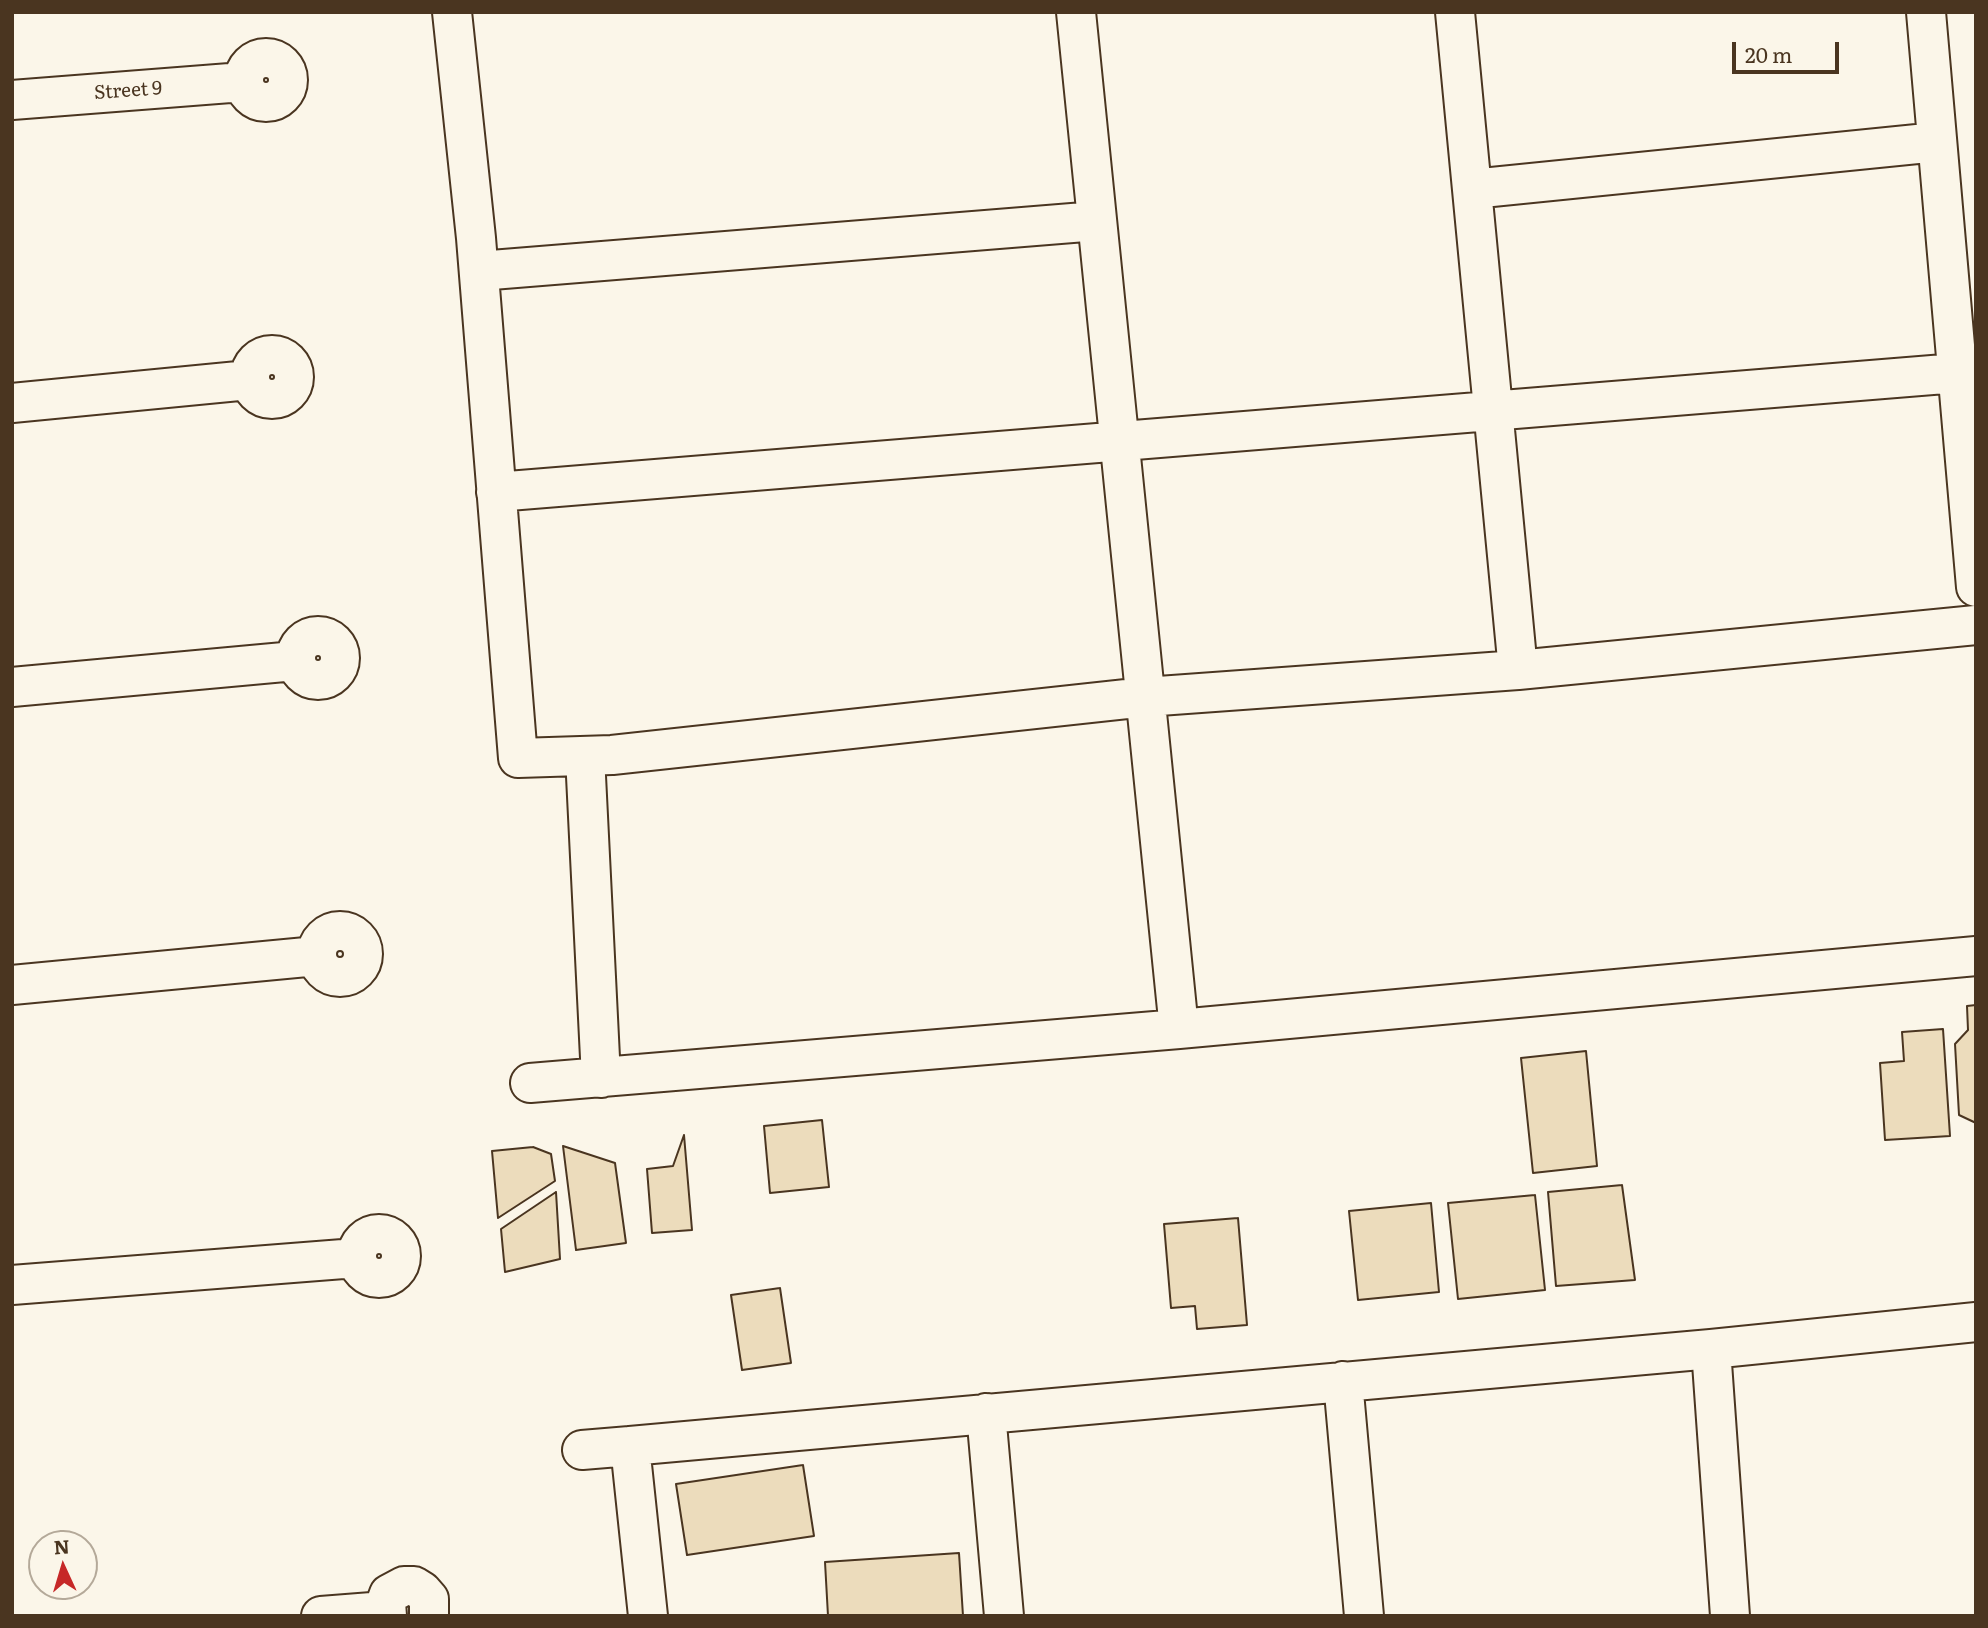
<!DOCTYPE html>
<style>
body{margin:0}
#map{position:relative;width:1988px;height:1628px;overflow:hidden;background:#fbf6e9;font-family:Literata,serif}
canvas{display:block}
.frame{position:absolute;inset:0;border:14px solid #4a3520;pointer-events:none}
.north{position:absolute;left:28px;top:1530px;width:70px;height:70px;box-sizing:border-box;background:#fbf6e9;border:2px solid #b4a999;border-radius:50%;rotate:356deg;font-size:19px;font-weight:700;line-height:28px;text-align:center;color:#4a3520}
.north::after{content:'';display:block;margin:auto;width:24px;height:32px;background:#c62828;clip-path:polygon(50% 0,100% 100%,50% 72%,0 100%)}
.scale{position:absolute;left:1732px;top:42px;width:107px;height:32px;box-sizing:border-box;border:4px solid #4a3520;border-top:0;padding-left:9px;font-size:21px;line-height:24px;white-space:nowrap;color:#4a3520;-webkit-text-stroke:5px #fbf6e9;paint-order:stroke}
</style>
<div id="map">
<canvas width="1988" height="1628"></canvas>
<div class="frame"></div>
<div class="north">N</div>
<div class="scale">20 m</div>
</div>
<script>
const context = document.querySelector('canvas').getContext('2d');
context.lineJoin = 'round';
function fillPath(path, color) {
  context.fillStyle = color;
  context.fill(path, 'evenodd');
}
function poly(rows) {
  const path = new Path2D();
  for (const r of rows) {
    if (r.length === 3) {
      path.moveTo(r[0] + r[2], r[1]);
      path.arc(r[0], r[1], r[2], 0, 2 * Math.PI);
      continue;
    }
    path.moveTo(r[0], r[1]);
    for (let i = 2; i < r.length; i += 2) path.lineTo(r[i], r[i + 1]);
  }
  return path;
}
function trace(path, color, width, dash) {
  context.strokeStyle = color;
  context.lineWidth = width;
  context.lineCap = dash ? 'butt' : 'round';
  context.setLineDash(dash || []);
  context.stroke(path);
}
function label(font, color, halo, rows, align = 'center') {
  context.font = font + ' Literata,serif';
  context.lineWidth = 5;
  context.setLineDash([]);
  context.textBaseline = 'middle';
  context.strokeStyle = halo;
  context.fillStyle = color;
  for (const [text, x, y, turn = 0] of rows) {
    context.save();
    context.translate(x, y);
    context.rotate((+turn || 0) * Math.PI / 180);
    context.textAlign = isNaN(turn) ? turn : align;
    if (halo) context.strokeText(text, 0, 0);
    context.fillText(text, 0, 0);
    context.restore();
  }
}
const building = poly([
 [1976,1005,1976,1123,1959,1115,1955,1044,1968,1030,1967,1006,1976,1005],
 [1943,1029,1950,1136,1885,1140,1880,1063,1904,1061,1902,1032,1943,1029],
 [1586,1051,1597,1166,1533,1173,1521,1058,1586,1051],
 [822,1120,829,1187,770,1193,764,1126,822,1120],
 [684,1135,692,1230,652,1233,647,1169,673,1166,684,1135],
 [563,1146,615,1163,626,1243,576,1250,563,1146],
 [533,1147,551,1154,555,1181,498,1218,492,1151,533,1147],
 [1622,1185,1635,1280,1556,1286,1548,1192,1622,1185],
 [556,1192,560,1259,505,1272,501,1229,556,1192],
 [1535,1195,1545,1290,1458,1299,1448,1203,1535,1195],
 [1431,1203,1439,1292,1358,1300,1349,1211,1431,1203],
 [1238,1218,1247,1325,1197,1329,1195,1306,1171,1308,1164,1224,1238,1218],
 [780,1288,791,1363,742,1370,731,1295,780,1288],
 [803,1465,814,1536,687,1555,676,1484,803,1465],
 [959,1553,963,1616,828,1616,825,1562,959,1553]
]);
const minor = poly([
 [452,12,476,238,518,758,612,755,1145,697,1518,670,1976,625],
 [1076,12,1179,1029],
 [1455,12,1518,670],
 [1926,12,1976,587],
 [266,80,22],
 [12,100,243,82],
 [1472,189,1937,142],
 [479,271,1097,221],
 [272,377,22],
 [12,403,249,380],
 [496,492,1957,373],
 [318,658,22],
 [12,687,295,661],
 [585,756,601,1078],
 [340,954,23],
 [12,985,317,956],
 [530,1083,1179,1029,1976,956],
 [379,1256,22],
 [12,1285,356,1258],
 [1711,1349,1730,1616],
 [1343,1381,1364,1616],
 [986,1413,1004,1616],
 [582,1450,630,1446],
 [321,1616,385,1611],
 [387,1616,386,1602,389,1594,404,1586,414,1586,422,1591,429,1599,429,1616],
 [648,1616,630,1446,1711,1349,1976,1322]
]);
const streetNames = [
 ["Street 9",128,91,-4]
];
fillPath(building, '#ecdcbc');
trace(building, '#4a3520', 2);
trace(minor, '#4a3520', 42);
trace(minor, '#fbf6e9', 38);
label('19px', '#4a3520', '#fbf6e9', streetNames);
</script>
